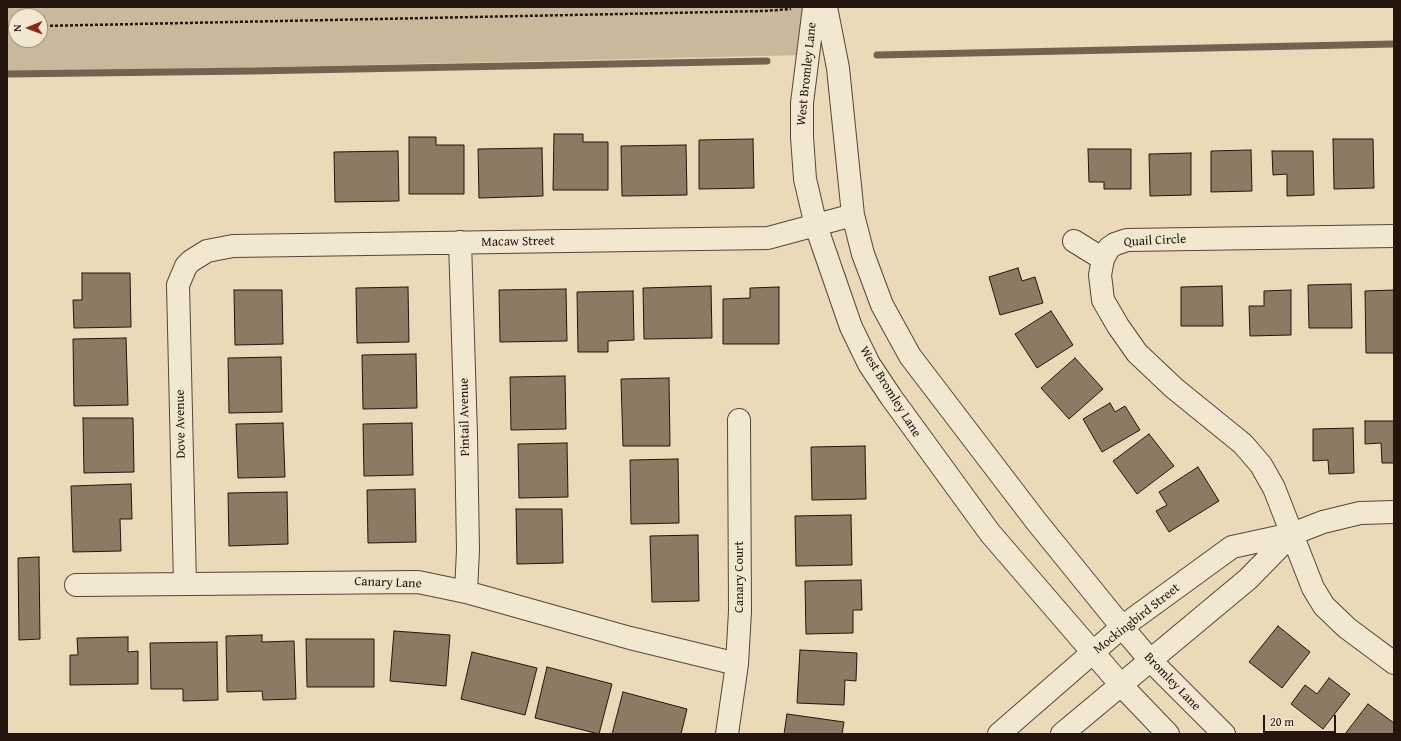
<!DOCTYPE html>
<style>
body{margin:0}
#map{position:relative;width:1401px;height:741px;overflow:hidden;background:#ebdab7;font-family:"Gentium Book Plus",serif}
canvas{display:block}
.frame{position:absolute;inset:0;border:8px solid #23150d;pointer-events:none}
.north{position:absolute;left:8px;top:8px;width:40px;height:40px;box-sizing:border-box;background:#f2e7d0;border:1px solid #9f9382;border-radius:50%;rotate:269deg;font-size:11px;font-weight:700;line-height:16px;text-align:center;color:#23150d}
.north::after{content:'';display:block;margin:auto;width:14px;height:18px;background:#8f2418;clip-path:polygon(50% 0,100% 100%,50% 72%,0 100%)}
.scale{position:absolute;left:1263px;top:715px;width:73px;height:18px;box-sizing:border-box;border:2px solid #23150d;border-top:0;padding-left:5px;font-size:12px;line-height:14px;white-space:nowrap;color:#23150d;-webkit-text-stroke:3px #f2e7d0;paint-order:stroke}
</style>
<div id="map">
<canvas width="1401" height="741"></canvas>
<div class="frame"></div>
<div class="north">N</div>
<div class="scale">20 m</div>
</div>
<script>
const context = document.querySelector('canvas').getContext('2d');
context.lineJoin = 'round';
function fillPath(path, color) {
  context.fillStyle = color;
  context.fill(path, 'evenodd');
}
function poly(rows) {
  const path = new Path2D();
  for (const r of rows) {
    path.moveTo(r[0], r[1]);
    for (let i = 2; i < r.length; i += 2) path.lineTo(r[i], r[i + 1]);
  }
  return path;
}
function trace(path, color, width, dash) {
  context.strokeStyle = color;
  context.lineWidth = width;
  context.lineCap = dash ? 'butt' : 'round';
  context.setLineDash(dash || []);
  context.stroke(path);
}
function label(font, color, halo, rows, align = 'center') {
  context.font = font + ' "Gentium Book Plus",serif';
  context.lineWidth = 3.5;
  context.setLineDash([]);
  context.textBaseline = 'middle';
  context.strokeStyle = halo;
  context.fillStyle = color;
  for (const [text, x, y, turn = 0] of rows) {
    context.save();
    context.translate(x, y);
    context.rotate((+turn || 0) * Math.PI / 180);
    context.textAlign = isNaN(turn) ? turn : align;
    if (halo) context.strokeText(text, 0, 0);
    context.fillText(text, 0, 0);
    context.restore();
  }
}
const green = poly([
 [7,7,814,7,808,55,7,73],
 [16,16,40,16,40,40,16,40]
]);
const stream = poly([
 [877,55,1394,44],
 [7,74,252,71,767,61]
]);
const building = poly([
 [554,134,583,134,583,142,608,142,608,190,553,190,554,134],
 [409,137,436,137,436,145,464,145,464,194,409,194,409,137],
 [753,139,754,188,699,189,699,140,753,139],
 [1333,139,1373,139,1374,188,1334,189,1333,139],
 [686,145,687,195,622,196,621,146,686,145],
 [542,148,543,196,479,198,478,149,542,148],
 [1088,149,1131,149,1131,189,1104,189,1104,182,1089,182,1088,149],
 [1251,150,1252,191,1211,192,1211,151,1251,150],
 [398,151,399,201,335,202,334,152,398,151],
 [1272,151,1313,151,1314,195,1287,196,1287,174,1273,175,1272,151],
 [1191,153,1191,195,1150,196,1149,154,1191,153],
 [1018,268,1022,281,1035,277,1043,303,1000,315,989,277,1018,268],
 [82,273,130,273,131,327,74,328,73,300,82,300,82,273],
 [1351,284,1352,328,1309,328,1308,285,1351,284],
 [711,286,712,338,644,339,643,288,711,286],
 [1222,286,1223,326,1181,326,1181,287,1222,286],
 [408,287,409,342,357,343,356,288,408,287],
 [779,287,779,344,723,344,723,299,750,298,750,288,779,287],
 [566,289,567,341,500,342,499,290,566,289],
 [234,290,282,290,283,344,235,345,234,290],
 [1291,290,1291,335,1250,336,1249,306,1264,306,1264,291,1291,290],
 [1394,290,1394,353,1366,353,1365,291,1394,290],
 [633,291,634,340,608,341,608,352,578,352,577,292,633,291],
 [1051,311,1073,345,1037,368,1015,334,1051,311],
 [126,338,128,405,74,406,73,339,126,338],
 [416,354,417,408,363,409,362,355,416,354],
 [281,357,282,412,229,413,228,358,281,357],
 [1075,358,1103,389,1069,419,1041,388,1075,358],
 [565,376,566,429,511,430,510,377,565,376],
 [669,378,670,446,623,446,621,379,669,378],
 [1110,403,1115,412,1125,406,1140,430,1102,452,1083,419,1110,403],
 [83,418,133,418,134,472,84,473,83,418],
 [1365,421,1394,421,1394,463,1382,463,1381,443,1365,444,1365,421],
 [283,423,285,477,238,478,236,424,283,423],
 [412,423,413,475,364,476,363,424,412,423],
 [1353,428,1354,473,1329,474,1328,460,1313,461,1313,429,1353,428],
 [1149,434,1174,466,1137,494,1113,461,1149,434],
 [567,443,568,497,519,498,518,444,567,443],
 [865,446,866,499,812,500,811,447,865,446],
 [678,459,679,523,631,524,630,460,678,459],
 [1198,467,1219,501,1169,532,1156,511,1167,505,1159,492,1198,467],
 [131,484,132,519,120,519,121,551,73,552,71,486,131,484],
 [415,489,416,542,368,543,367,490,415,489],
 [287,492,288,544,229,546,228,493,287,492],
 [516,509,562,509,563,563,517,564,516,509],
 [851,515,852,565,796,566,795,516,851,515],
 [698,535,699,601,652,602,650,536,698,535],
 [39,557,40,639,19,640,18,558,39,557],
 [861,580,862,610,853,610,853,633,806,634,805,581,861,580],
 [1278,626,1310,652,1282,688,1249,662,1278,626],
 [394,631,450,635,446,686,390,681,394,631],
 [262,635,262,642,294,641,296,699,263,700,262,691,227,692,226,636,262,635],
 [128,637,128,652,138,651,138,684,70,685,70,655,78,655,77,638,128,637],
 [306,639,374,639,374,687,307,687,306,639],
 [217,642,218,700,183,701,183,689,151,689,150,643,217,642],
 [800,650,857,653,856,681,845,680,844,705,797,703,800,650],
 [472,652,537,668,525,715,461,699,472,652],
 [547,667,612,684,599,734,535,718,547,667],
 [1329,678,1350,694,1323,729,1291,704,1305,685,1317,694,1329,678],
 [623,692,687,709,681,734,612,734,623,692],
 [1368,704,1394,723,1394,734,1345,734,1368,704],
 [787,714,844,722,842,734,784,734,787,714]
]);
const path = poly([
 [7,26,16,26],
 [40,26,764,11,791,9]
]);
const minor = poly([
 [814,7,802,103,802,137,805,179,816,226,851,327,869,364,891,397,990,533,1121,685,1168,734],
 [826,7,838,68,853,215,863,254,882,305,910,356,1036,521,1122,627,1150,660,1224,734],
 [1394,236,1127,240,1115,244,1109,248,1103,259,1100,275,1103,300,1118,326,1137,353,1174,388,1243,444,1261,465,1274,488,1313,588,1324,606,1347,628,1394,663],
 [1074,241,1103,259],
 [460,242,466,435,468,550,466,592],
 [185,584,178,285,186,266,191,261,207,251,233,246,768,238,853,215],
 [76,585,418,582,466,592,630,638,737,664],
 [727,734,737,664,740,611,739,420],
 [999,734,1122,627,1232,547,1292,534,1323,522,1360,513,1394,512],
 [1062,734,1248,579,1292,534]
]);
const streetNames = [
 ["West Bromley Lane",807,74,-84],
 ["Quail Circle",1155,241,-3],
 ["Macaw Street",518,242,-1],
 ["West Bromley Lane",890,392,58],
 ["Pintail Avenue",465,417,-91],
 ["Dove Avenue",181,424,-91],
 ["Canary Court",740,577,-90],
 ["Canary Lane",388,583,2],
 ["Mockingbird Street",1137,619,-38],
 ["Bromley Lane",1172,682,46]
];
fillPath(green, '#c9b99a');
trace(stream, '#726350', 7);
fillPath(building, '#8b7b65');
trace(building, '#23150d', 1);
trace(minor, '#554638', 24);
trace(path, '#23150d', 2.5, [3, 2]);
trace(minor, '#f2e7d0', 22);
label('13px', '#23150d', '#f2e7d0', streetNames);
</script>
